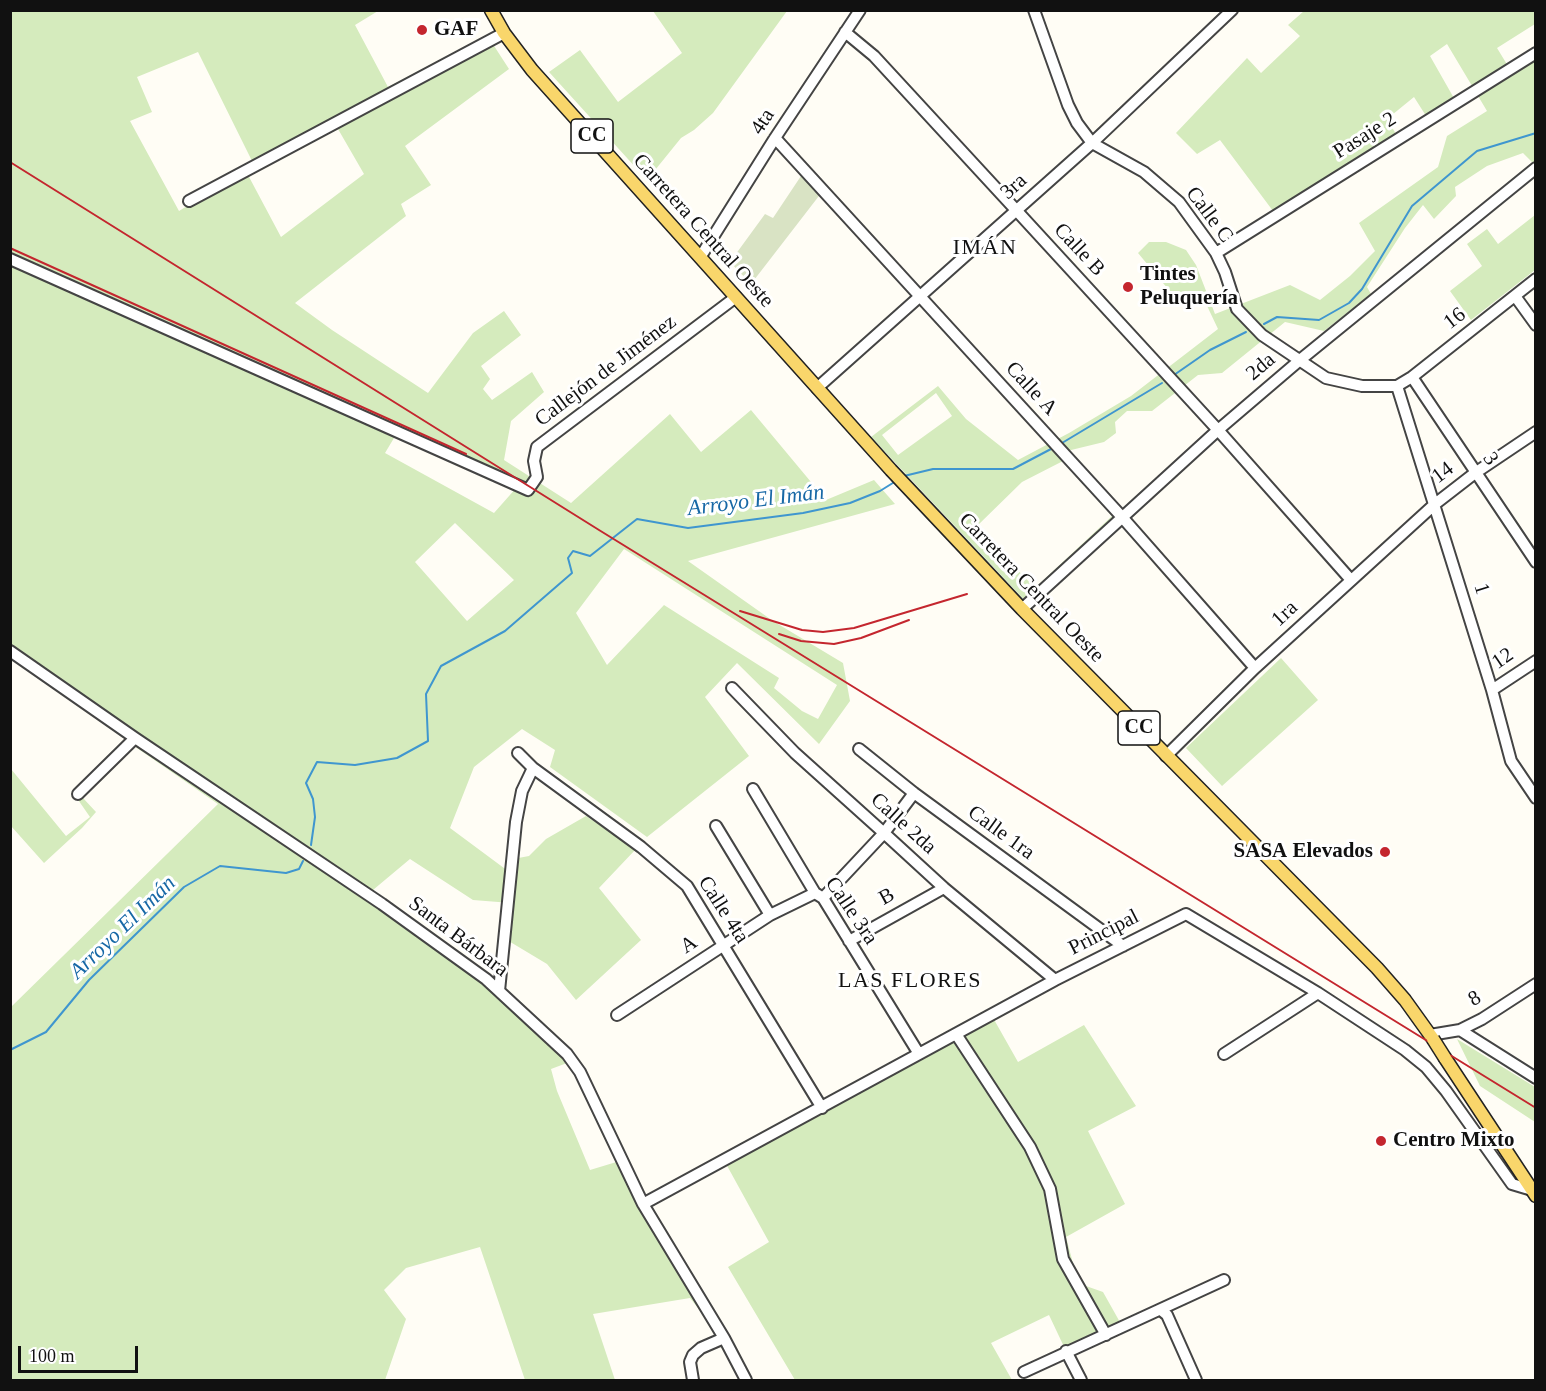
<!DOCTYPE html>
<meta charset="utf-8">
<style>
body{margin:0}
#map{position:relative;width:1546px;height:1391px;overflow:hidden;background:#fffdf5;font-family:Georgia,serif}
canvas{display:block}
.frame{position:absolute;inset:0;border:12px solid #111;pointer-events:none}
.scale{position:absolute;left:18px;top:1346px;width:120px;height:27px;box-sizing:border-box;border:3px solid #111;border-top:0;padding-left:8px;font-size:18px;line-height:21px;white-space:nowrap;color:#111;-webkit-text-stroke:4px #fff;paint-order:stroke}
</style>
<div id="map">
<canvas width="1546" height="1391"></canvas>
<div class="frame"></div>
<div class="scale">100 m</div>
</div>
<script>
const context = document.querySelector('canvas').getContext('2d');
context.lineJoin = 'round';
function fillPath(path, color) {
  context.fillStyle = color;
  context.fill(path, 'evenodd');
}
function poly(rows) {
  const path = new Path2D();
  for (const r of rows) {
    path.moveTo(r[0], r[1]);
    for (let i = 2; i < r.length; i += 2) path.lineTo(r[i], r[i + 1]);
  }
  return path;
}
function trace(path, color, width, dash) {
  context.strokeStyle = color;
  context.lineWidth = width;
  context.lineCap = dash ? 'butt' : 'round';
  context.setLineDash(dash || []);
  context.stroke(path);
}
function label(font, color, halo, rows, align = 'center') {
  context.font = font + ' Georgia,serif';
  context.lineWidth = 6;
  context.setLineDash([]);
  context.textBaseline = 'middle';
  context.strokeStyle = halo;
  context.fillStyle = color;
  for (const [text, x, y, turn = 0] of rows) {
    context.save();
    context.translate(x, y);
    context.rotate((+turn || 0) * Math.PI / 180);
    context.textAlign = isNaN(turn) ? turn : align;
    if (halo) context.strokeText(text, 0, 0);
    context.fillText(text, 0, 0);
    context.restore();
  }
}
const green = poly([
 [11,11,378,11,355,25,388,87,487,35,509,69,405,146,431,185,401,204,406,216,295,303,332,330,428,393,473,333,504,311,521,335,481,366,490,379,483,389,492,400,532,372,544,392,511,421,504,460,571,503,670,414,701,452,751,410,826,500,874,480,895,504,688,561,773,621,843,663,850,701,819,744,737,663,705,697,749,756,647,837,550,767,555,750,522,729,474,767,450,828,512,874,513,859,529,856,546,839,586,816,636,849,599,888,641,940,576,1000,547,964,507,940,511,903,473,900,410,859,367,895,482,982,567,1063,551,1069,557,1091,590,1170,623,1160,717,1332,690,1298,593,1314,615,1380,525,1380,480,1247,406,1268,384,1290,406,1319,385,1380,11,1380,11,1007,218,804,134,746,83,798,96,812,82,828,44,863,11,826,11,769,66,836,90,817,74,794,130,740,13,660,11,664],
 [198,52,254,165,179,211,130,121,152,112,137,77],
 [338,129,364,174,281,237,248,175],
 [397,433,517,487,494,513,385,453],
 [455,523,514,580,467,621,415,562],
 [624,549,837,685,818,719,802,711,774,688,779,678,664,605,607,665,576,613],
 [653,11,787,11,713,113,694,130,681,138,647,180,549,72,580,50,618,102,682,53],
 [1304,11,1535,11,1535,24,1497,48,1508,66,1535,49,1535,163,1534,164,1523,153,1487,166,1455,187,1456,196,1434,219,1423,205,1405,228,1367,287,1371,294,1324,331,1285,322,1222,373,1198,375,1152,411,1127,411,1115,422,1116,433,1104,442,1067,451,1125,516,1029,605,871,437,938,386,966,419,1018,460,1069,433,1131,396,1218,329,1200,291,1173,295,1138,253,1149,242,1166,242,1186,250,1196,265,1215,314,1290,285,1320,300,1350,276,1375,251,1359,223,1438,167,1447,136,1487,111,1447,44,1430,56,1455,100,1428,119,1414,97,1387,119,1396,134,1273,211,1220,140,1197,154,1176,133,1247,58,1261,73,1300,36,1288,25],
 [936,393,952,416,898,455,882,435],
 [1063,461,1112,516,1035,588,976,527,1022,482],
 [1535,215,1535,270,1471,320,1450,291,1482,266,1467,244,1487,229,1498,244],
 [1281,658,1318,700,1222,786,1186,748],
 [992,1016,1018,1062,1084,1025,1136,1106,1088,1131,1125,1204,1066,1237,1074,1267,1086,1286,1103,1292,1121,1324,1066,1351,1049,1315,991,1343,1012,1380,795,1380,728,1267,769,1242,725,1162],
 [1457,1039,1535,1087,1535,1122,1480,1086]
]);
const cemetery = poly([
 [803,173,822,192,751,284,730,262,765,214,773,218]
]);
const stream = poly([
 [1264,324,1277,317,1319,320,1349,303,1362,289,1412,206,1477,151,1536,133],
 [1174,375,1210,350,1246,332],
 [1062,443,1162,383],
 [904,476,933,469,1013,469,1051,449],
 [311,845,315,817,313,799,306,783,317,762,355,765,397,758,428,741,426,694,441,666,505,631,572,573,568,558,573,551,590,556,637,519,688,528,803,513,850,503,880,491,896,481],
 [10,1050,46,1032,89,980,184,887,220,866,286,873,299,869,303,861]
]);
const minor = poly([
 [1034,10,1068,105,1077,123,1092,143,1144,172,1179,202,1216,253,1225,272,1237,309,1262,335,1326,378,1362,386,1397,386],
 [845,32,874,56,1016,210,1218,430,1351,580],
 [775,138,1122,517,1255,668],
 [189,201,504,33],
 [1216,253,1536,53],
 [701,256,775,138,860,10],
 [10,259,528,490,537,477,534,461,537,447,736,297],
 [1515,296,1536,325],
 [1412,377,1536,562],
 [1397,386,1492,690,1511,761,1536,798],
 [1397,386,1412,377,1536,279],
 [817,388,1092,143,1232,10],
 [1022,609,1218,430,1300,360,1536,168],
 [10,651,135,738,382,904,486,979,567,1054,580,1072,643,1204,724,1338,746,1380],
 [732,688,795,753,884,833,944,888,1055,980],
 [1492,690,1536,661],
 [859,749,914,793,1123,946],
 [518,753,533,768,641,847,687,886,822,1108],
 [1166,756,1255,668,1435,504,1475,473,1536,432],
 [753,789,815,893,823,898,919,1054],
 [78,794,135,738],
 [716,826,770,915],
 [823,898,884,833,914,793],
 [849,941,944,888],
 [499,991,516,822,522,791,533,768],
 [617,1015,770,915,815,893],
 [1460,1030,1536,1078],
 [956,1034,1030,1147,1050,1189,1063,1259,1106,1335],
 [1430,1035,1460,1030,1482,1019,1536,984],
 [1224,1054,1318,993],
 [643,1204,1055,980,1186,914,1318,993,1405,1050,1426,1067,1446,1091,1512,1184,1532,1190],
 [1161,1310,1167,1315,1196,1380],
 [1066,1351,1081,1380],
 [1024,1372,1224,1280],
 [693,1380,690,1362,693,1355,701,1348,724,1338]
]);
const major = poly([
 [491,10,504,33,532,70,891,470,1022,609,1377,968,1405,1000,1433,1039],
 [1445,1058,1536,1196]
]);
const rail = poly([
 [10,162,599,530,1536,1108],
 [10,248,466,454],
 [740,611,802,630,823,632,854,628,967,594],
 [779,634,801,641,834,644,861,638,909,620]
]);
const majorBridge = poly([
 [1433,1039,1445,1058]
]);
const markers = [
 [422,30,6,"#c4262e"],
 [1128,287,6,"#c4262e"],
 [1385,852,6,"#c4262e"],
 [1381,1141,6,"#c4262e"]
];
const shields = [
 [592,136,42],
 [1139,728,42]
];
const shieldNames = [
 ["CC",592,136],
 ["CC",1139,728]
];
const poiNames = [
 ["GAF",434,30],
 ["Tintes",1140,275],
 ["Peluquería",1140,299],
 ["SASA Elevados",1373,852,"right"],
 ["Centro Mixto",1393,1141]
];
const streetNames = [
 ["4ta",763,122,-57],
 ["Pasaje 2",1365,136,-32],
 ["3ra",1014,187,-42],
 ["Calle C",1209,215,53],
 ["Carretera Central Oeste",703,231,48],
 ["Calle B",1079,250,47],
 ["16",1455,319,-38],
 ["2da",1261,367,-40],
 ["Callejón de Jiménez",606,371,-37],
 ["Calle A",1031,389,47],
 ["3",1490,459,56],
 ["14",1443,473,-37],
 ["Carretera Central Oeste",1031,588,46],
 ["1",1481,589,73],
 ["1ra",1285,614,-43],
 ["12",1503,659,-34],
 ["Calle 2da",903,824,42],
 ["Calle 1ra",1001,833,36],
 ["B",887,897,-29],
 ["Calle 4ta",723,910,57],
 ["Calle 3ra",851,911,56],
 ["Principal",1104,933,-27],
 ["Santa Bárbara",458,937,37],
 ["A",689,945,-33],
 ["8",1475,999,-31]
];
const neighbourhoodNames = [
 ["IMÁN",985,248],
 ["LAS FLORES",910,981]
];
const waterNames = [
 ["Arroyo El Imán",756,501,-7],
 ["Arroyo El Imán",123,928,-44]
];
fillPath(green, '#d5ebbd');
fillPath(cemetery, '#d9e3c4');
trace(stream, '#3f96cf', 2);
trace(minor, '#444', 14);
trace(major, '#222', 15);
trace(minor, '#fff', 10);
trace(major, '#f9d66b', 12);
trace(rail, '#c4262e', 2);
trace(majorBridge, '#222', 15, []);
trace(majorBridge, '#f9d66b', 12);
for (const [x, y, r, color] of markers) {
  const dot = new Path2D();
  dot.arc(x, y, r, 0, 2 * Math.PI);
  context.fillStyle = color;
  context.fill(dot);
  trace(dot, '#fff', 2);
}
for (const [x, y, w] of shields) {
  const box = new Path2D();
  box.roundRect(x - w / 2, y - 17, w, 34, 4.5);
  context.fillStyle = '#fff';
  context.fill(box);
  trace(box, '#111', 1.5);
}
label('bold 20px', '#111', null, shieldNames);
label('bold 21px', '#111', '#fff', poiNames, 'left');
label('21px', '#111', '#fff', streetNames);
context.letterSpacing = '1.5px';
label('22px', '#111', '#fff', neighbourhoodNames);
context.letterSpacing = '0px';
label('italic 22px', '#1768a6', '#fff', waterNames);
</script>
